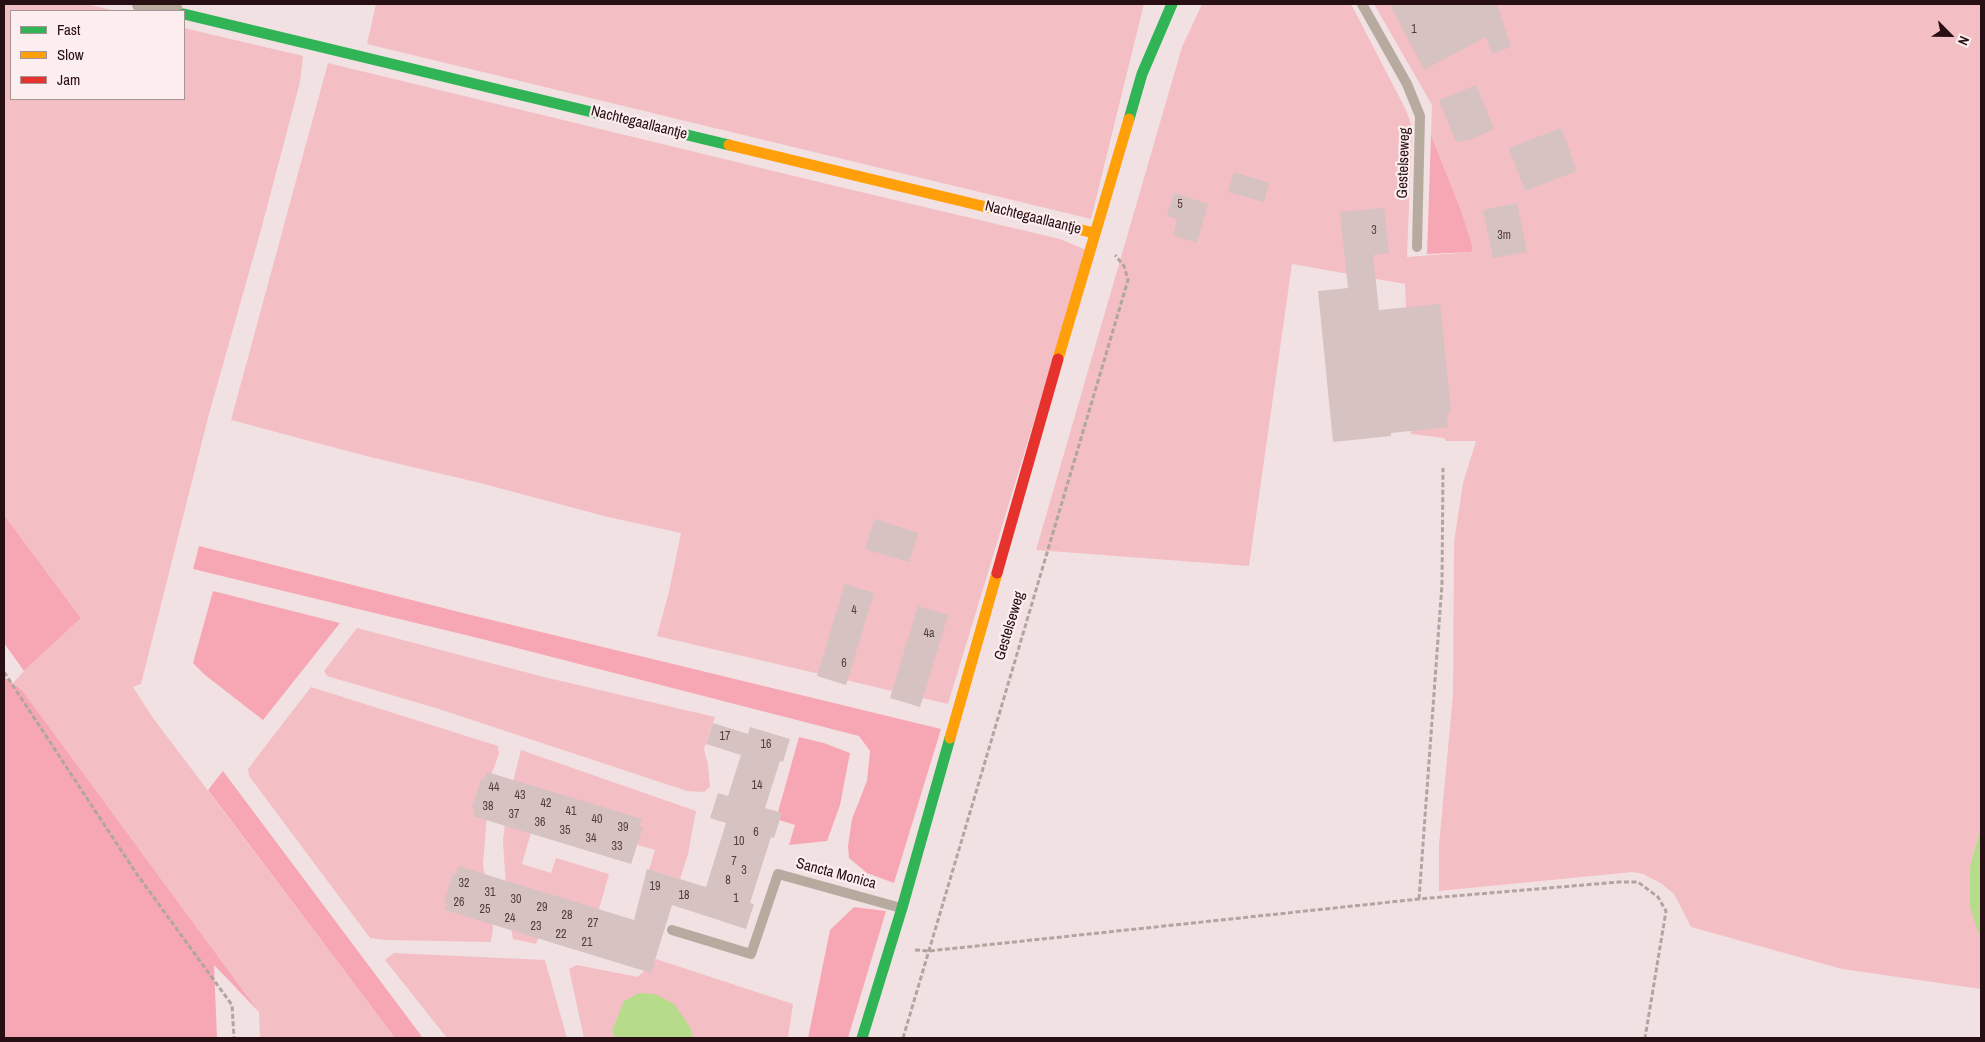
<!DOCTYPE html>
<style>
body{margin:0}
#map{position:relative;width:1985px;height:1042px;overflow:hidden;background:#f2e1e3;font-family:"Archivo Narrow",sans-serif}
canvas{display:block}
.frame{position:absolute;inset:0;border:5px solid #270f13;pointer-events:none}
.legend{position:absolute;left:10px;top:10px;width:175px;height:90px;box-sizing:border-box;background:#fcedee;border:1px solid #a79496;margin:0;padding:6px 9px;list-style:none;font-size:15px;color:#270f13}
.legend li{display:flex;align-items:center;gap:10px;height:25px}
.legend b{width:25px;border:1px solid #a79496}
.north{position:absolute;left:1925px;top:10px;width:50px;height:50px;-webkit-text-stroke:4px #fcedee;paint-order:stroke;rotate:113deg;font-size:14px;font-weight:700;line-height:20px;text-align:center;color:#270f13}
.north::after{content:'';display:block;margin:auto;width:18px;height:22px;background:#270f13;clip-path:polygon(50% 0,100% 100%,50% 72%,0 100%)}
</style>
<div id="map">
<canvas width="1985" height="1042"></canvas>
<div class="frame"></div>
<ul class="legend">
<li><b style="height:6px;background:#30b455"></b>Fast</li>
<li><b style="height:6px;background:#ff9f0a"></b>Slow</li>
<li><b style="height:6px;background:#e5322d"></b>Jam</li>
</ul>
<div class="north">N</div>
</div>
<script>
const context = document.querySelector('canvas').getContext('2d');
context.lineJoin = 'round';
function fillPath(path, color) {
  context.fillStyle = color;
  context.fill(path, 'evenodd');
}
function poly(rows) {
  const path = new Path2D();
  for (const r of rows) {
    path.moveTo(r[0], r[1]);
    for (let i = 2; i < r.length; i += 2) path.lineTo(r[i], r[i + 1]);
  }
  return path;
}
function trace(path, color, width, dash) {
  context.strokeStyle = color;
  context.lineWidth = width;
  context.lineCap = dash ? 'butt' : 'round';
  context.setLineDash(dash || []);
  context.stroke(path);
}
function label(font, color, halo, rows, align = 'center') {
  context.font = font + ' "Archivo Narrow",sans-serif';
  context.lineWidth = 4.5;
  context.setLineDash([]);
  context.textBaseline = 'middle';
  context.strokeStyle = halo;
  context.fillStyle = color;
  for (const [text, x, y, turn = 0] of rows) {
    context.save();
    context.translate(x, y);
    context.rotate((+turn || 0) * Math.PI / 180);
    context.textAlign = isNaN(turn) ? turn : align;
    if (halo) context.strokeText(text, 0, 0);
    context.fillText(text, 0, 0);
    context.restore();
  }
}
const green = poly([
 [4,4,86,4,116,11,11,11,11,99,184,99,184,28,303,56,300,82,261,230,209,414,141,684,133,687,153,718,395,1038,260,1038,259,1012,22,690,13,683,24,671,81,618,4,515],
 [376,4,1144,4,1091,219,367,44],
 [1202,4,1351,4,1406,110,1412,127,1407,257,1471,252,1473,248,1462,213,1431,135,1432,105,1374,4,1981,4,1981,826,1970,867,1978,932,1981,938,1981,989,1842,969,1691,927,1674,894,1662,884,1643,874,1633,872,1439,891,1439,845,1453,695,1454,542,1463,483,1476,441,1446,441,1444,438,1411,434,1405,284,1292,264,1249,566,1036,550,1182,47],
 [328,63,823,183,1060,239,1086,250,948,704,657,636,669,591,681,533,608,517,480,483,366,456,231,420],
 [357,628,544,677,715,717,704,749,708,765,710,787,704,792,687,791,439,709,327,676,324,671],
 [311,687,498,746,499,754,490,778,483,864,493,928,491,942,386,940,370,938,249,776,248,769,260,753],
 [521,750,696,811,688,854,680,879,649,870,655,850,536,815,522,864,551,873,556,858,609,874,594,927,552,903,536,944,513,939,507,906,503,841,507,806],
 [394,953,545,960,567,1038,447,1038,385,960],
 [656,959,793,1004,788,1038,693,1038,690,1027,612,1031,615,1038,584,1038,569,969,577,965,638,977]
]);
const forest = poly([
 [1431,135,1462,213,1473,248,1471,252,1427,254],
 [4,515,81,618,24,671,4,643],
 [199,546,467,614,941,729,894,883,867,873,849,858,848,846,852,819,867,781,870,751,859,736,482,639,193,569],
 [213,591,340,623,263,720,205,675,193,663],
 [4,677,22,690,259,1012,214,965,217,1038,4,1038],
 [799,737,824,743,850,753,840,805,827,841,789,845,795,825,776,819],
 [223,771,423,1038,395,1038,208,790],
 [854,907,886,911,848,1038,808,1038,830,930]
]);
const water = poly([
 [1981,826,1981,938,1978,932,1970,906,1970,867],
 [639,993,655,994,674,1004,690,1027,693,1038,615,1038,612,1031,624,1001]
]);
const building = poly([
 [1390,4,1497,4,1511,47,1492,54,1486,37,1424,70],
 [1476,85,1494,129,1472,139,1456,142,1439,100],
 [1561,128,1577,171,1525,191,1509,148],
 [1234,172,1269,183,1264,202,1228,192],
 [1174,193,1208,204,1197,243,1173,235,1177,219,1167,216],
 [1517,203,1527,252,1493,258,1483,210],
 [1384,208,1389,253,1373,255,1379,310,1440,304,1451,412,1447,413,1448,427,1391,433,1391,436,1333,442,1318,291,1348,288,1340,212],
 [875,519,918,533,909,562,865,549],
 [845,584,874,593,846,685,817,676],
 [918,606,948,615,920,707,890,698],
 [713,723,748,734,750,727,790,739,783,762,780,761,765,808,782,813,774,838,771,837,750,903,754,904,746,929,672,905,651,973,445,910,447,903,444,902,453,873,456,874,458,866,634,920,647,869,706,887,726,823,710,818,718,793,728,796,741,755,706,744],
 [487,772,642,819,639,826,643,827,631,864,473,816,475,809,472,808,481,779,484,779]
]);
const path = poly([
 [4,672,136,873,232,1005,234,1038],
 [1419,899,1442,584,1443,468],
 [915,950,929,951,1419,899,1619,882,1638,882,1658,897,1666,911,1645,1038],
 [903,1038,1128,280,1124,266,1115,255]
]);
const lane = poly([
 [1362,4,1407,84,1420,116,1417,247],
 [672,930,751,954,778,874,901,908]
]);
const street = poly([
 [142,4,173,11]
]);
const fast = poly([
 [184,14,729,145],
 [1129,119,1142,74,1172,4],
 [862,1038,902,908,950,738]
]);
const slow = poly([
 [729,145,1094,233],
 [1058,359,1129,119],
 [950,738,997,573]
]);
const jam = poly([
 [997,573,1058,359]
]);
const numberNames = [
 ["1",1414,30],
 ["5",1180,205],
 ["3",1374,231],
 ["3m",1504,236],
 ["4",854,611],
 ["4a",929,634],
 ["6",844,664],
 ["17",725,737],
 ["16",766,745],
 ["14",757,786],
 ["44",494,788],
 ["43",520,796],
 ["42",546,804],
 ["38",488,807],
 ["41",571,812],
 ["37",514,815],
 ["40",597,820],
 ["36",540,823],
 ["39",623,828],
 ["35",565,831],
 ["6",756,833],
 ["34",591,839],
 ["10",739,842],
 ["33",617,847],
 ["7",734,862],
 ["3",744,871],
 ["8",728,881],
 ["32",464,884],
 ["19",655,887],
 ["31",490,893],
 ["18",684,896],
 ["1",736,899],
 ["30",516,900],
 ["26",459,903],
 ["29",542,908],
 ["25",485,910],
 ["28",567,916],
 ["24",510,919],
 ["27",593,924],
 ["23",536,927],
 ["22",561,935],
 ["21",587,943]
];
const streetNames = [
 ["Nachtegaallaantje",639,123,14],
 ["Gestelseweg",1404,163,-88],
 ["Nachtegaallaantje",1033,218,14],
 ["Gestelseweg",1010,626,-73],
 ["Sancta Monica",836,874,15]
];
fillPath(green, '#f4bec5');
fillPath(forest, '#f7a7b4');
fillPath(water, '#b6db8a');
fillPath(building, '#d6c2c0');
trace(path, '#b1a69f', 3, [5, 2.5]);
trace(lane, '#b7aa9f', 10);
trace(street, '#b7aa9f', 20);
trace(fast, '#30b455', 11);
trace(slow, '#ff9f0a', 11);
trace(jam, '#e5322d', 11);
label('12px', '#533c3e', null, numberNames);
label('15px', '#270f13', '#fcedee', streetNames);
</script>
